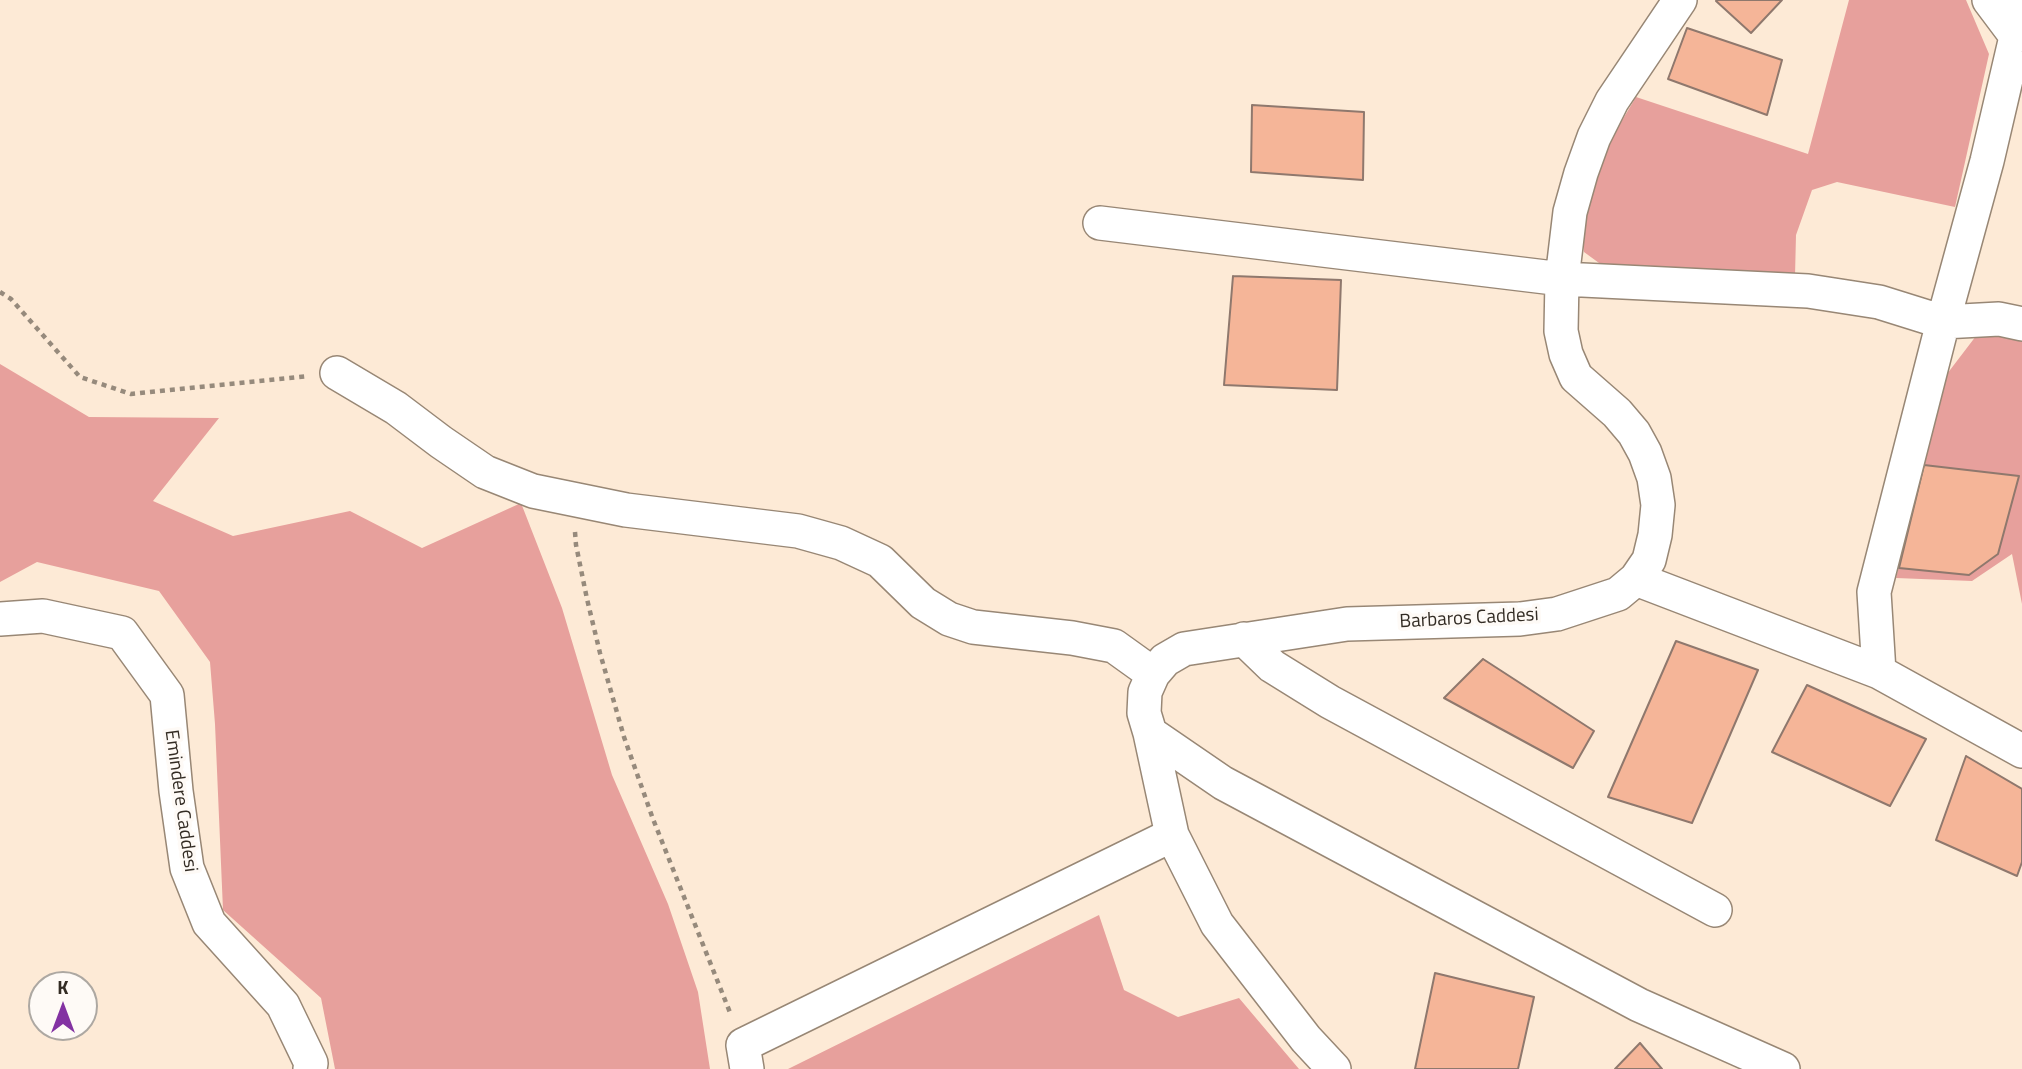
<!DOCTYPE html>
<style>
body{margin:0}
#map{position:relative;width:2022px;height:1069px;overflow:hidden;background:#fdead6;font-family:"Titillium Web",sans-serif}
canvas{display:block}
.north{position:absolute;left:28px;top:971px;width:70px;height:70px;box-sizing:border-box;background:#fefaf6;border:2px solid #ada8a2;border-radius:50%;rotate:0deg;font-size:19px;font-weight:700;line-height:28px;text-align:center;color:#332c24}
.north::after{content:'';display:block;margin:auto;width:24px;height:32px;background:#8332a2;clip-path:polygon(50% 0,100% 100%,50% 72%,0 100%)}
</style>
<div id="map">
<canvas width="2022" height="1069"></canvas>
<div class="north">K</div>
</div>
<script>
const context = document.querySelector('canvas').getContext('2d');
context.lineJoin = 'round';
function fillPath(path, color) {
  context.fillStyle = color;
  context.fill(path, 'evenodd');
}
function poly(rows) {
  const path = new Path2D();
  for (const r of rows) {
    path.moveTo(r[0], r[1]);
    for (let i = 2; i < r.length; i += 2) path.lineTo(r[i], r[i + 1]);
  }
  return path;
}
function trace(path, color, width, dash) {
  context.strokeStyle = color;
  context.lineWidth = width;
  context.lineCap = dash ? 'butt' : 'round';
  context.setLineDash(dash || []);
  context.stroke(path);
}
function label(font, color, halo, rows, align = 'center') {
  context.font = font + ' "Titillium Web",sans-serif';
  context.lineWidth = 7;
  context.setLineDash([]);
  context.textBaseline = 'middle';
  context.strokeStyle = halo;
  context.fillStyle = color;
  for (const [text, x, y, turn = 0] of rows) {
    context.save();
    context.translate(x, y);
    context.rotate((+turn || 0) * Math.PI / 180);
    context.textAlign = isNaN(turn) ? turn : align;
    if (halo) context.strokeText(text, 0, 0);
    context.fillText(text, 0, 0);
    context.restore();
  }
}
const forest = poly([
 [1849,0,1966,0,1989,54,1955,207,1837,182,1812,190,1796,235,1795,276,1610,271,1584,252,1581,226,1602,154,1636,97,1808,154],
 [2022,332,2022,604,2012,554,1972,581,1896,578,1947,374,1976,336],
 [0,364,89,417,219,418,153,501,233,536,350,511,422,548,521,503,562,608,612,775,668,904,698,992,710,1069,335,1069,321,998,223,910,215,724,210,662,159,591,37,562,0,582],
 [1099,915,1124,990,1178,1017,1239,998,1299,1069,788,1069]
]);
const building = poly([
 [1718,0,1782,0,1751,33,1716,1,1718,0],
 [1687,28,1782,60,1767,115,1668,79,1687,28],
 [1252,105,1364,112,1363,180,1251,172,1252,105],
 [1233,276,1341,280,1337,390,1224,385,1233,276],
 [1924,465,2019,476,1998,554,1969,575,1899,568,1924,465],
 [1676,641,1758,670,1692,823,1608,797,1676,641],
 [1483,659,1594,731,1573,768,1444,698,1483,659],
 [1807,685,1926,739,1890,806,1772,752,1807,685],
 [1966,756,2022,789,2022,862,2017,876,1936,840,1966,756],
 [1435,973,1534,997,1518,1069,1415,1069,1435,973],
 [1640,1043,1662,1069,1615,1069,1640,1043]
]);
const path = poly([
 [0,292,11,299,80,377,131,394,308,376],
 [575,532,576,545,587,599,600,653,624,737,653,819,731,1015]
]);
const minor = poly([
 [1989,0,2016,36],
 [1100,223,1562,279,1808,291,1879,302,1943,322,1999,319,2022,324],
 [337,373,396,408,441,442,485,472,533,491,626,510,798,531,841,543,880,561,923,603,949,619,973,627,1072,638,1114,646,1153,674],
 [1636,579,1879,672,2022,751],
 [0,619,43,616,122,633,167,695,176,791,187,868,209,923,283,1005,311,1063,310,1069],
 [1244,639,1272,666,1330,702,1715,910],
 [1879,672,1874,592,1943,322,1987,161,2022,11],
 [1150,733,1223,783,1639,1005,1783,1069],
 [747,1069,743,1045,1172,835],
 [1334,1069,1306,1039,1217,924,1172,835,1150,733,1144,713,1145,692,1153,674,1165,660,1184,649,1347,624,1520,619,1557,614,1618,594,1636,579,1649,560,1655,535,1658,505,1654,478,1645,453,1634,433,1617,413,1576,377,1566,354,1561,331,1562,279,1570,212,1581,173,1594,137,1612,101,1680,0]
]);
const streetNames = [
 ["Barbaros Caddesi",1469,619,-3],
 ["Emindere Caddesi",180,801,82]
];
fillPath(forest, '#e7a09c');
fillPath(building, '#f5b598');
trace(building, '#8f786d', 2);
trace(minor, '#988775', 36);
trace(path, '#968a7c', 4.5, [5, 5]);
trace(minor, '#fff', 33);
label('19px', '#332c24', '#fefaf6', streetNames);
</script>
